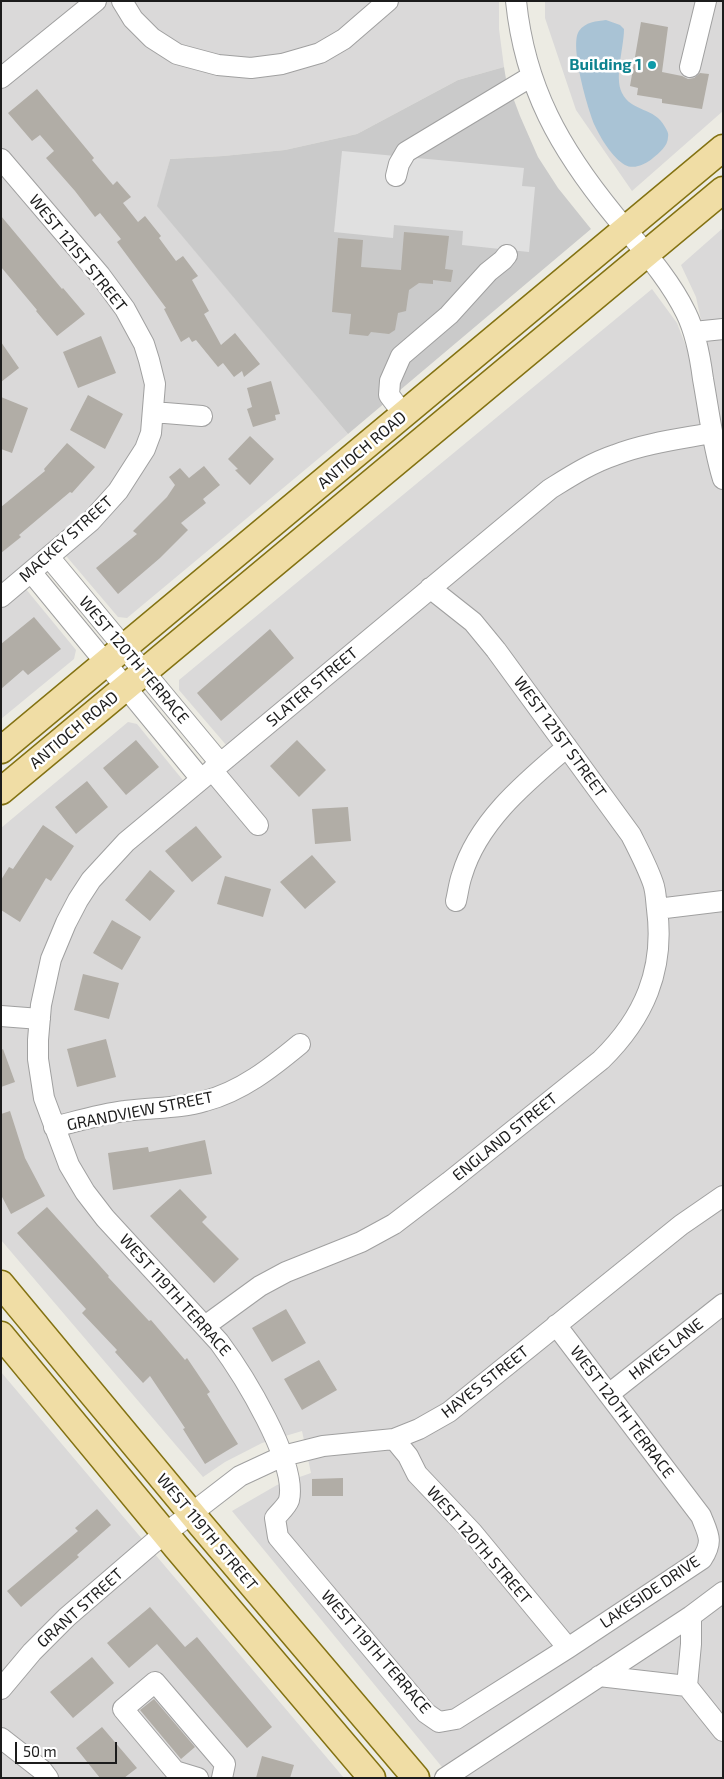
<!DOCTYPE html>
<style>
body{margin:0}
#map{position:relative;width:724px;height:1779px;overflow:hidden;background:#ecebe3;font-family:"Exo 2",sans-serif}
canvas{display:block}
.frame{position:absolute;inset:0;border:2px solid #1c1c1c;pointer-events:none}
.scale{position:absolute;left:15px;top:1742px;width:102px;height:22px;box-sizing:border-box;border:2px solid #1c1c1c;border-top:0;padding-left:6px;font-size:15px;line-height:18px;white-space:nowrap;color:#1c1c1c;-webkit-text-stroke:4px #fff;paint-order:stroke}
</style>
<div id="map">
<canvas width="724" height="1779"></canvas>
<div class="frame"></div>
<div class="scale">50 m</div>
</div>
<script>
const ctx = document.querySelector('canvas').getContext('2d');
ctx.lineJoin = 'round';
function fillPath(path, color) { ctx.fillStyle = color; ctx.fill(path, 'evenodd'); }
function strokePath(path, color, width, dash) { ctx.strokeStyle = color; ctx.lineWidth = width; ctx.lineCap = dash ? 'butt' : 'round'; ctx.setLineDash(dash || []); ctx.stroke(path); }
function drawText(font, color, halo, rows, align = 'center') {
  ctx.font = font + ' "Exo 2",sans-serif'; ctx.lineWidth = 5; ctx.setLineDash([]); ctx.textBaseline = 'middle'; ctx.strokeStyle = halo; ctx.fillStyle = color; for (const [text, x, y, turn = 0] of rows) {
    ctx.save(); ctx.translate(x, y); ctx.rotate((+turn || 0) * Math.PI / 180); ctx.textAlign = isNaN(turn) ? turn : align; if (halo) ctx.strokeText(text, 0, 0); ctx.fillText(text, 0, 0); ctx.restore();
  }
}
fillPath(new Path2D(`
 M1,1h498v28l5,38 -46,13 -101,54 -72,16 -62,6 -53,3 -12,47 190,228 -221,184 -9,-1 -62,-73 -40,33 60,73 -2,9 -73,60z
 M545,1h178v110l-91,80 -56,-81 -31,-92z
 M723,228v1550h-272l-219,-267 45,-26 34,-12 -9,-42 -40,12 -37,19 -22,15 -202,-237v-412l127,-106 9,2 58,71 44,-35 -60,-70v-10l473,-391 25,34 12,31 7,32 21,27 -16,-93 -5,-23 -15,-32z
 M1,1372l343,406h-343z`), '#dad9d9');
fillPath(new Path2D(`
 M504,67l2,12 14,37 18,41 20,31 33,41 -243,205 -191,-228 13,-47 53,-3 62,-6 72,-16 101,-54z`), '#cacaca');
fillPath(new Path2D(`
 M342,151l182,17 -2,18 13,1 -6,65 -67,-7 1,-14 -69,-6 -1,13 -59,-6z`), '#e0e0e0');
fillPath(new Path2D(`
 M606,20l14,5 4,4c0,19 -10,48 -2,64 9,19 33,14 43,34 2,3 4,7 3,10 0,9 -9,16 -15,21 -7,6 -19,12 -28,7 -12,-7 -24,-26 -30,-39 -7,-16 -26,-81 -16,-95 6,-9 18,-10 27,-11z`), '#a9c3d5');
fillPath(new Path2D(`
 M641,22l27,5 -6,45 20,4 6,3 6,-1 6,-5 9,1 -7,35 -40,-6v-4l-25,-4 1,-7 -8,-2z
 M37,89l57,69 -2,2 21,25 4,-4 14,16 -8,6 15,19 7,-6 16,20 -2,2 17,23 7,-5 15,20 -6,4 17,31 -5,3 17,31 14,-12 25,31 -16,13 -2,-6 -8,6 -11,-14 -5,4 -22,-27 -4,2 -3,-5 -8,5 -17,-33 2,-1 -49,-66 4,-3 -21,-26 -5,4 -20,-26 -29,-33 8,-7 -14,-16 -8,6 -24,-28z
 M1,216l61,73 1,-1 22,26 -28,22 -21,-25 1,-1 -36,-43z
 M404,232l45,4 -4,33 8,1 -2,12 -18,-2v4l-14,-1 -10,7 -3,21 -8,2 -3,17 -6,4 -18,-2 -3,4 -19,-2 2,-20 -19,-2 6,-74 25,2 -2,27 40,3z
 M101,336l15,37 -38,15 -15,-36z
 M1,342l18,26 -18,14z
 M271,381l9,33 -5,1 1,5 -23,7 -6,-18 5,-2 -5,-19z
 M88,395l35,19 -18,35 -35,-19z
 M1,397l27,11 -16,45 -11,-4z
 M250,436l24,23 -24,26 -15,-15 3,-1 -10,-10z
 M67,443l28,24 -23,26 -2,-1 -51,43 2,2 -20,16v-46l44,-36 -1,-2z
 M204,466l16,19 -17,14 3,4 -25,20 7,7 -28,28 -42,36 -22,-26 41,-34 -4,-3 34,-34 8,-12 -6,-8 11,-9 9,10z
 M34,617l27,32 -33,26 -5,-5 -22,19v-45z
 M270,629l24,29 -73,63 -24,-28z
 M136,740l23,27 -33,28 -23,-27z
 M297,740l29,30 -27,27 -29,-31z
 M87,781l21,26 -32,27 -21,-27z
 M348,807l3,34 -36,3 -3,-35z
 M43,825l31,21 -23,35 -5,-3 -26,44 -19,-12v-30l8,-13 4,2z
 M196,826l26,31 -30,25 -27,-31z
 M312,855l24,27 -31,27 -25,-27z
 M150,870l25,21 -25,30 -25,-21z
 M225,876l46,13 -8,28 -46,-13z
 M112,920l29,17 -19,33 -29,-17z
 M83,974l36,9 -10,36 -35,-9z
 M106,1039l10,38 -39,10 -10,-38z
 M3,1049l12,33 -14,5v-37z
 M10,1111l15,47 20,38 -34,18 -10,-19v-81z
 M205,1140l7,34 -99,16 -5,-37 40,-6 1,5z
 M180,1189l27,28 -5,5 37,37 -25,24 -64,-67z
 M47,1207l62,69 -1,1 41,44 2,-1 34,40 2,-2 23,34 -3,2 31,50 -33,20 -22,-35 2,-1 -35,-52 -7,7 -28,-31 2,-2 -35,-37 4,-4 -69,-76z
 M286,1309l20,34 -34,19 -20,-34z
 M319,1360l18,30 -35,20 -18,-31z
 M343,1478v18h-31v-17z
 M97,1509l14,16 -34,30 2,2 -58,50 -14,-16 71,-60 -3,-3z
 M150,1607l35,40 12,-10 75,90 -25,21 -90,-104 -28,24 -22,-25z
 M92,1657l22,26 -41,35 -23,-26z
 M154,1699l41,48 -14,12 -41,-49z
 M102,1727l35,41 -13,10h-24l-24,-30z
 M262,1756l32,9 -4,13h-34z`), '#b1ada6');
const minor = new Path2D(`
 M122,1l11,18 19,19 25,16 41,11 33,3 31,-4 38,-11 24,-14 44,-38
 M516,1c9,87 44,148 98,214 26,32 54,61 72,98 10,20 14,43 17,66 6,33 10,68 20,100
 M690,67l16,-66
 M1,78l95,-77
 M1,159l99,116 25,34 19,35 5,16 6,24 -4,49 -6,16 -27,42 -27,30 -90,76
 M396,176l3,-12 7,-12 126,-76
 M694,332l29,-3
 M153,412l49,4
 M404,415l-15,-20 1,-14 11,-25 48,-41 39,-43 15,-12 4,-5
 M49,557l171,206
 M31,572l170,207
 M212,770l46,55
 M456,901c2,-8 3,-18 6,-26 16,-54 64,-93 105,-128
 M657,909l66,-8
 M1,1016l39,3
 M54,1127c24,-6 47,-13 71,-16 27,-4 54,-2 80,-10 37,-10 66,-33 95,-57
 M556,1325l145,191c7,18 13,25 1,43l-134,89 -112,71 -17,3 -13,-9 -148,-176 -3,-19c4,-5 12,-12 14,-18 9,-38 -47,-127 -70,-158l-114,-124 -20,-26 -16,-27 -25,-67 -6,-39v-19l3,-35 10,-46 15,-36 12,-23 13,-20 35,-38 424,-353c21,-13 41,-26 65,-34 31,-12 65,-16 97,-22
 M205,1326l55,-40 26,-14 75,-30 33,-18 55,-42 152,-122c43,-42 64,-90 56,-151 -1,-8 -1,-18 -4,-26 -6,-17 -14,-32 -22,-48l-135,-185 -23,-28 -43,-34
 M609,1394l114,-90
 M394,1439l14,17 9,18 55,58 96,116
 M691,1616v28l-4,42 36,45
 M599,1676l88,10
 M1,1689l31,-37 35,-35 86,-74 87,-67 43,-20 40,-10 71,-7 25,-10 30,-17 232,-187 42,-29
 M1,1738l41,32 6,8
 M198,1778l-23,-7 -52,-62 32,-27 70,82 -3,14
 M445,1778l246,-162 32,-24`);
const major = new Path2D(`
 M1,750l722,-602
 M1,791l722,-601
 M1,1284l201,242 214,252
 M1,1335l176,213 195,230`);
strokePath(minor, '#a0a0a0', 22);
strokePath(major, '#837212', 29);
strokePath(minor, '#fff', 20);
strokePath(major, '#f0dda5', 26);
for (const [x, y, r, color] of [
 [652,65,5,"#0f9aa8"]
]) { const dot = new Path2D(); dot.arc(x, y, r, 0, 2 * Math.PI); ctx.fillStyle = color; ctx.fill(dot); strokePath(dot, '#fff', 2); }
drawText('bold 16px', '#0d838f', '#fff', [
 ["Building 1",642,65]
], 'right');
drawText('16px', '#1c1c1c', '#fff', [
 ["WEST 121ST STREET",78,253,51],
 ["ANTIOCH ROAD",362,450,-40],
 ["MACKEY STREET",66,539,-42],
 ["WEST 120TH TERRACE",134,660,50],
 ["SLATER STREET",312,687,-40],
 ["ANTIOCH ROAD",74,730,-40],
 ["WEST 121ST STREET",560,737,54],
 ["GRANDVIEW STREET",140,1111,-11],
 ["ENGLAND STREET",505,1137,-39],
 ["WEST 119TH TERRACE",175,1295,48],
 ["HAYES LANE",666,1349,-38],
 ["HAYES STREET",485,1382,-38],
 ["WEST 120TH TERRACE",622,1412,53],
 ["WEST 119TH STREET",207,1532,50],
 ["WEST 120TH STREET",479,1545,49],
 ["LAKESIDE DRIVE",650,1592,-34],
 ["GRANT STREET",80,1608,-42],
 ["WEST 119TH TERRACE",376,1652,49]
]);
</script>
